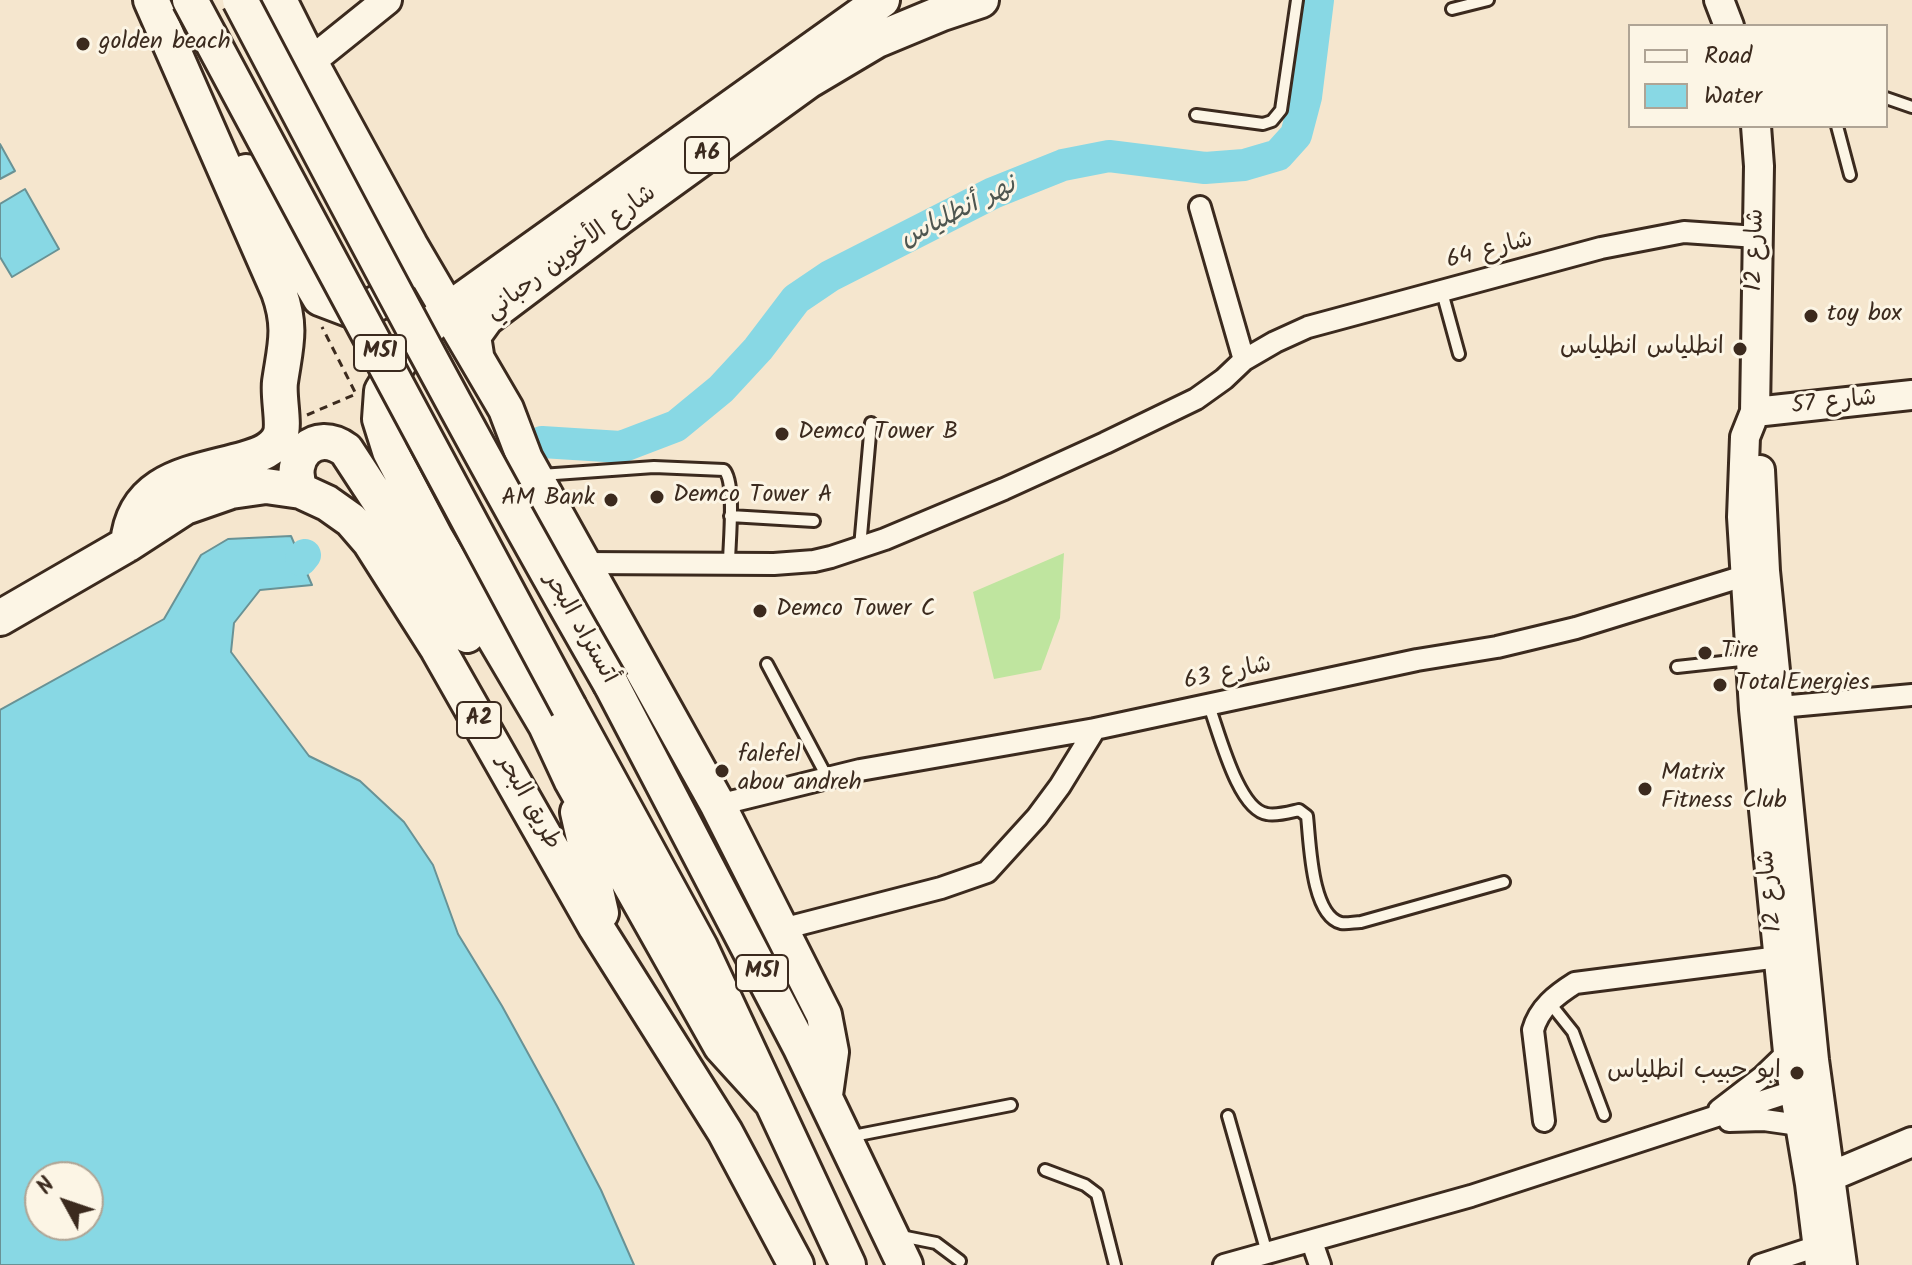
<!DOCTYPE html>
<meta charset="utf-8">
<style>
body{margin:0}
#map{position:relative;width:1912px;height:1265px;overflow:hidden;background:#f5e6ce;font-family:Kalam,sans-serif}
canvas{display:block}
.legend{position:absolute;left:1628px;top:24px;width:260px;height:104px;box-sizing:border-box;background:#fcf5e5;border:2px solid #afa495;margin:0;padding:10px 14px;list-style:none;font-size:24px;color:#3b2a1e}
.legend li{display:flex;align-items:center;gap:16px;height:40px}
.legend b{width:40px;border:2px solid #afa495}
.north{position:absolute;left:24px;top:1161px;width:80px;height:80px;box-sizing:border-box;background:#fcf5e5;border:2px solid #afa495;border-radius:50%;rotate:310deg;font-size:22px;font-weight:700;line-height:32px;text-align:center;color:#3b2a1e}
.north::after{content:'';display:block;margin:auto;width:28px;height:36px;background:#3b2a1e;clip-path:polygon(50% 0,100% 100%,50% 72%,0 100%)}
</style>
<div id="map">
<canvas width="1912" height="1265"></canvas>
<ul class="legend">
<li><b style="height:10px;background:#fcf5e5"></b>Road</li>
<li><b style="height:22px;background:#88d8e4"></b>Water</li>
</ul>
<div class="north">N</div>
</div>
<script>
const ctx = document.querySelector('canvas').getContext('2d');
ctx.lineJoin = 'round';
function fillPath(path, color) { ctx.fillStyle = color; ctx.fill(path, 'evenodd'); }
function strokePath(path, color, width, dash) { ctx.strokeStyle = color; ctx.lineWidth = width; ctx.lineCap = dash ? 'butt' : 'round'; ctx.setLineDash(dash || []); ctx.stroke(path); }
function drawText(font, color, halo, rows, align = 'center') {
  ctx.font = font + ' Kalam,"Playpen Sans Arabic",sans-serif'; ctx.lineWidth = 6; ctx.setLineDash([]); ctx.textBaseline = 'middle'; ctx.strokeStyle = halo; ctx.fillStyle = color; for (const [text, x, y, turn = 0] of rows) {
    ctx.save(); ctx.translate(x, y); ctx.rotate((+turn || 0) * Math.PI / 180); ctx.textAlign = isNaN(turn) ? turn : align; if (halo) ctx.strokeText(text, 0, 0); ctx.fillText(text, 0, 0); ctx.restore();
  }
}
fillPath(new Path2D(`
 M1064,553l-4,65 -19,52 -47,9 -21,-87z`), '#bfe59f');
const water = new Path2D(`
 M0,144l15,27 -15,8z
 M25,189l34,60 -47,28 -12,-20v-53z
 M291,536l21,49 -52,5 -26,33 -3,29 78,104 51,25 44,41 29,43 25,69 44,72 55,100 44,84 33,75h-634v-555l164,-91 37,-64 27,-16zM88,1177v48h-48v-48z`);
fillPath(water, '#88d8e4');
strokePath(water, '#699295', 2);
strokePath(new Path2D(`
 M542,442l79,5 55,-21 45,-37 37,-40 38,-50 34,-23 163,-83 70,-28 46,-9 96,12 39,-3 34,-10 18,-20 10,-38 12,-97
 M301,560l4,-5`), '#88d8e4', 32);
const lane = new Path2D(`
 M1452,9l36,-9
 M1886,98l26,9
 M1196,115l67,9 9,-3 9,-11 16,-110
 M1837,126l13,49
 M1442,292l17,62
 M541,475l113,-8 70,3c12,12 5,74 5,93
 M730,516l84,5
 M860,547l11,-124
 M767,664l60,113
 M1677,667l73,-8
 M1209,706c10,26 29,104 58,108 10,2 23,-2 32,-4l8,6c3,26 4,99 34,107 6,1 14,-1 20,-1l143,-40
 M1549,1002l24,30 31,83
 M1228,1116l39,137
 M848,1137l163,-32
 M1045,1170l40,15 12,9 18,71
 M901,1236l35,7 24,18`);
const street = new Path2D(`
 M1200,207l44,153
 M581,563l193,1 40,-3 17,-4 54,-18 119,-50 101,-46 91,-44 28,-20 20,-19 31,-18 33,-15 293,-79 83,-16 73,5
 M1769,708l143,-13
 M718,805l142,-35 235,-41 322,-69 80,-13 79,-19 181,-56
 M782,929l159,-41 46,-16 50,-55 23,-31 35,-57
 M1719,1110l43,-33 26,-25
 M1544,1121l-11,-91c6,-22 23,-35 42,-47l204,-26
 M1729,1121l35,-1 35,5
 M1312,1242l8,23
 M1224,1265l247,-69 335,-109
 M1760,1265l67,-22`);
const secondary = new Path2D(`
 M1719,0l10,26
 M310,62l77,-62
 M1756,126l3,40 -4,246 -10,25 -3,80 12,192 34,343 22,132 10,81
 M1755,412l157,-17
 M1760,470l5,101 49,489 28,205
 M1815,1183l97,-41`);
const highway = new Path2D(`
 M279,0l31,62 100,183 96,164 19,50 193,346 106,210 7,37 -6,43
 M246,172l74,126 29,11 17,-1 16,-7 12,-11 12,-24
 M476,355l-3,-19 13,-18 134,-101 188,-136 69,-41 65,-27 39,-13
 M301,491c-16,-33 14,-64 45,-41l121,185
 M128,544c6,-67 65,-70 117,-85 14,-4 29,-9 35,-23 5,-11 -2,-39 0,-54 5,-35 12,-54 -1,-90l-128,-292
 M0,618l128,-74 57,-37 46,-16 35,-5 35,5 26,12 24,17 19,22 68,107 158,278 129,205 71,133
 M611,684l190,364 104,217
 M569,707l131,240 148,318
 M578,812l23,101
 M771,1101l-50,-55 -149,-265 -26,-56 -111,-188 -45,-86 -10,-32 2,-28 23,-38 19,-22 24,-21 434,-310`);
strokePath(lane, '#3b2a1e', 16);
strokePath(street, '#3b2a1e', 26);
strokePath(secondary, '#3b2a1e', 34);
strokePath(highway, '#3b2a1e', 40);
strokePath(new Path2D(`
 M307,415l49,-21 -34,-67`), '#3b2a1e', 3, [8, 6]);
strokePath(lane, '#fcf5e5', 10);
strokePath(street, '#fcf5e5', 20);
strokePath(secondary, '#fcf5e5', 28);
strokePath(highway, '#fcf5e5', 34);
const highwayBridge = new Path2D(`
 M190,0l379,707
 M240,0c121,230 241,459 371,684`);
strokePath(highwayBridge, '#3b2a1e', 40, []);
strokePath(highwayBridge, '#fcf5e5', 34);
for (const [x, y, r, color] of [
 [83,44,8,"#3b2a1e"],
 [1811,316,8,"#3b2a1e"],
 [1740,349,8,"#3b2a1e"],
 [782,434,8,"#3b2a1e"],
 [657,497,8,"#3b2a1e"],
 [611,500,8,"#3b2a1e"],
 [760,611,8,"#3b2a1e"],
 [1705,653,8,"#3b2a1e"],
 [1720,685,8,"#3b2a1e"],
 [722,771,8,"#3b2a1e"],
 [1645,789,8,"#3b2a1e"],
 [1797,1073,8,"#3b2a1e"]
]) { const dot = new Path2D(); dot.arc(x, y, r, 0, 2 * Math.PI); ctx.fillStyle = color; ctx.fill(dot); strokePath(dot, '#fcf5e5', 3); }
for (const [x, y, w] of [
 [707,155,44],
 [380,353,52],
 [479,720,44],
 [762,973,52]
]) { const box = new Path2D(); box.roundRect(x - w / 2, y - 18, w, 36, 6); ctx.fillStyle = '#fcf5e5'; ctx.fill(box); strokePath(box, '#3b2a1e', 2); }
drawText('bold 22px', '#3b2a1e', null, [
 ["A6",707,155],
 ["M51",380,353],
 ["A2",479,720],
 ["M51",762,973]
]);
drawText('24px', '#3b2a1e', '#fcf5e5', [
 ["golden beach",99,44],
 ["toy box",1827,316],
 ["انطلياس انطلياس",1724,349,"right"],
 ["Demco Tower B",798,434],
 ["Demco Tower A",673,497],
 ["AM Bank",595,500,"right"],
 ["Demco Tower C",776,611],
 ["Tire",1721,653],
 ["TotalEnergies",1736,685],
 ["falefel",738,757],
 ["abou andreh",738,785],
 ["Matrix",1661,775],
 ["Fitness Club",1661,803],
 ["ابو حبيب انطلياس",1781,1073,"right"]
], 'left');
drawText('24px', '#3b2a1e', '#fcf5e5', [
 ["شارع 12",1757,250,-89],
 ["شارع 64",1490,252,-15],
 ["شارع الأخوين رحباني",572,254,-37],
 ["شارع 57",1834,404,-6],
 ["أتستراد البحر",579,629,60],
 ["شارع 63",1228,675,-12],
 ["طريق البحر",527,803,60],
 ["شارع 12",1772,891,-96]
]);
drawText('italic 26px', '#4e5650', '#fcf5e5', [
 ["نهر أنطلياس",959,214,-27]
]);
</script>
